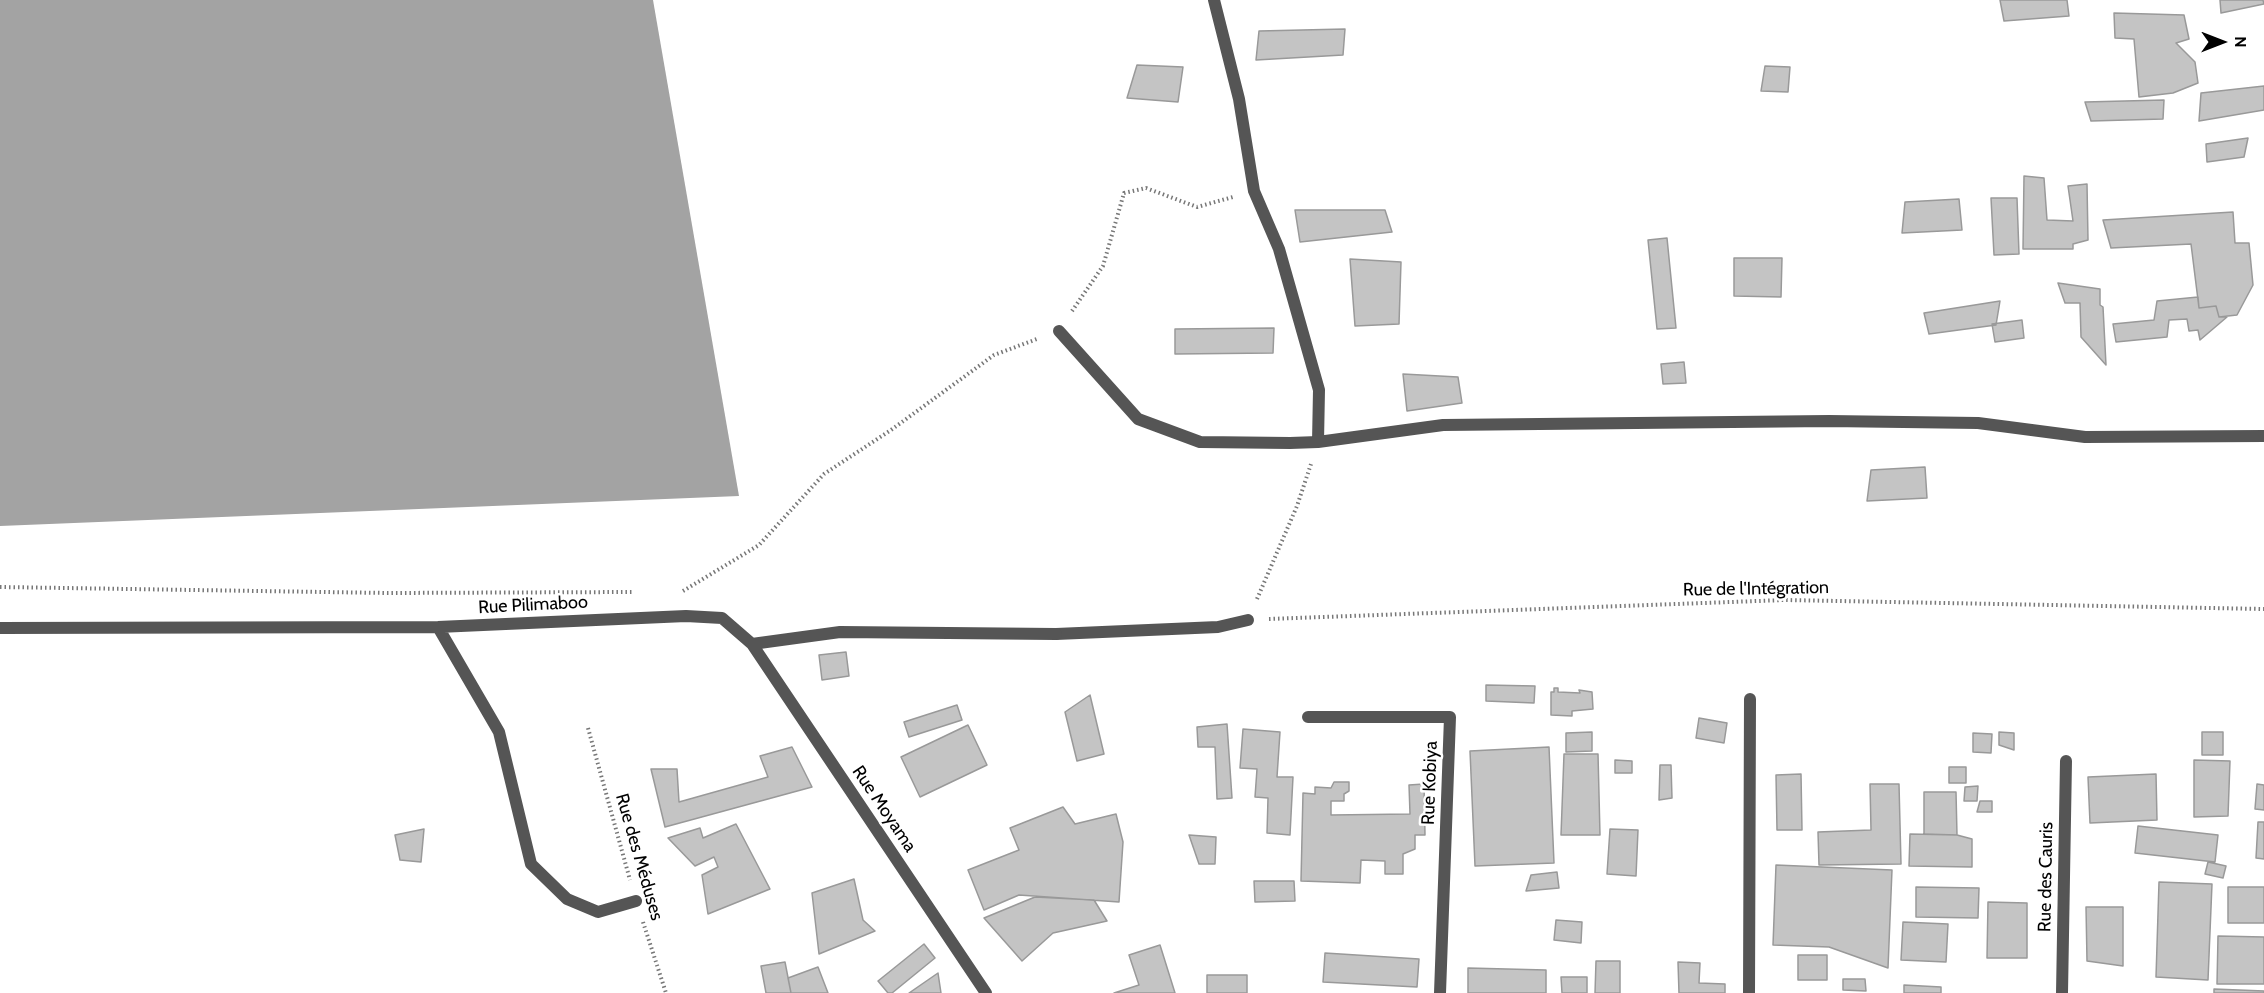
<!DOCTYPE html>
<meta charset="utf-8">
<style>
body{margin:0}
#map{position:relative;width:2264px;height:993px;overflow:hidden;background:#fff;font-family:Cabin,sans-serif}
canvas{display:block}
.north{position:absolute;left:2192px;top:12px;width:60px;height:60px;-webkit-text-stroke:4px #fff;paint-order:stroke;rotate:90deg;font-size:16px;font-weight:700;line-height:24px;text-align:center;color:#000}
.north::after{content:'';display:block;margin:auto;width:21px;height:27px;background:#000;clip-path:polygon(50% 0,100% 100%,50% 72%,0 100%)}
</style>
<div id="map">
<canvas width="2264" height="993"></canvas>
<div class="north">N</div>
</div>
<script>
const ctx = document.querySelector('canvas').getContext('2d');
ctx.lineJoin = 'round';
function fillPath(path, color) { ctx.fillStyle = color; ctx.fill(path, 'evenodd'); }
function strokePath(path, color, width, dash) { ctx.strokeStyle = color; ctx.lineWidth = width; ctx.lineCap = dash ? 'butt' : 'round'; ctx.setLineDash(dash || []); ctx.stroke(path); }
function drawText(font, color, halo, rows, align = 'center') {
  ctx.font = font + ' Cabin,sans-serif'; ctx.lineWidth = 5; ctx.setLineDash([]); ctx.textBaseline = 'middle'; ctx.strokeStyle = halo; ctx.fillStyle = color; for (const [text, x, y, turn = 0] of rows) {
    ctx.save(); ctx.translate(x, y); ctx.rotate((+turn || 0) * Math.PI / 180); ctx.textAlign = isNaN(turn) ? turn : align; if (halo) ctx.strokeText(text, 0, 0); ctx.fillText(text, 0, 0); ctx.restore();
  }
}
fillPath(new Path2D(`
 M0,0h653l86,496 -739,30z`), '#a3a3a3');
const building = new Path2D(`
 M2000,0h67l2,16 -65,5z
 M2220,0h43l1,4 -43,9z
 M2114,13l70,2 5,24 -13,4 19,19 3,21 -25,10 -34,4 -5,-58 -19,-1z
 M1345,29l-2,26 -87,5 3,-29z
 M1137,65l46,2 -5,35 -51,-4z
 M1765,66l25,1 -2,25 -27,-1z
 M2264,86v24l-65,11 2,-28z
 M2164,100l-1,19 -72,2 -6,-19z
 M2248,138l-4,19 -37,5 -1,-18z
 M2024,176l20,2 3,42 26,1 -5,-35 19,-2 1,56 -15,4v5h-50z
 M1991,198h26l2,56 -25,1z
 M1959,199l3,31 -60,3 3,-31z
 M1295,210h90l7,22 -92,10z
 M2233,212l2,31h14l4,42 -16,30 -18,2 -3,-11 -17,2 -8,-64 -80,4 -8,-28z
 M1667,238l9,90 -19,1 -9,-89z
 M1734,258h48l-1,39 -47,-1z
 M1350,259l51,3 -2,62 -44,2z
 M2058,283l42,6v16l3,2 3,58 -25,-28 -1,-34h-15z
 M2198,297l1,11 17,-2 3,11h8l-27,23 -2,-10 -9,1 -2,-12 -18,1 -2,17 -51,5 -3,-18 41,-4 3,-19z
 M2000,301l-4,24 -67,9 -5,-21z
 M2022,320l2,18 -29,4 -3,-18z
 M1274,328l-1,25 -98,1v-25z
 M1684,362l2,21 -23,1 -2,-20z
 M1403,374l55,3 4,26 -55,8z
 M1925,467l2,31 -60,3 4,-31z
 M846,652l3,24 -27,4 -3,-25z
 M1486,685l49,1 -1,17 -48,-2z
 M1554,688h4v4l22,1 -1,-3 13,2 1,17 -21,2v5l-21,-1v-23h3z
 M1090,695l14,59 -27,7 -12,-49z
 M957,705l5,15 -53,17 -5,-15z
 M1699,718l28,5 -3,20 -28,-5z
 M1227,724l5,74 -15,1 -2,-52h-17l-1,-20z
 M968,725l19,40 -67,32 -19,-40z
 M1243,729l37,3 -3,45h16l-3,58 -23,-2 1,-35 -13,-1 2,-28 -17,-1z
 M1592,732v19l-26,1v-19z
 M1999,732l15,1v17l-15,-5z
 M2202,732h21v23h-21z
 M1973,733l19,1 -1,19 -18,-1z
 M792,747l20,40 -147,40 -14,-58h26l2,33 89,-25 -8,-21z
 M1549,747l5,116 -79,3 -5,-115z
 M1564,754h34l2,81h-39z
 M1615,760l17,1v12h-17z
 M2194,760l36,1 -2,55 -34,1z
 M1660,765h11l1,33 -13,2z
 M1949,767h17v16h-17z
 M1801,774l1,56h-25l-1,-55z
 M2156,774l1,46 -67,3 -2,-46z
 M1334,782h15v9l-5,3v7h-13v14l79,-1 -1,-29 15,-1 1,51h-10v14l-12,5v20h-18v-13l-24,-1 -1,23 -59,-2 2,-88 12,1v-7l16,1z
 M1870,784h29l2,80 -82,1 -1,-33 53,-2z
 M2257,784l7,1v25l-9,-1z
 M1978,786l-1,15h-13l1,-14z
 M1924,792h32l1,43 -33,-1z
 M1980,801h12v11h-15z
 M1063,807l12,17 41,-10 7,28 -4,60 -100,-7 -35,15 -16,-40 51,-20 -9,-22z
 M2258,822h6v37l-8,-1z
 M736,824l34,65 -62,25 -6,-39 16,-8 -4,-10 -19,9 -27,-28 32,-10 3,10z
 M2138,826l80,9 -3,27 -80,-9z
 M424,829l-3,33 -21,-2 -5,-25z
 M1610,829l28,1 -2,46 -29,-2z
 M1910,834l47,1 15,4v28l-63,-1z
 M1189,835l27,2 -1,27h-16z
 M2208,862l18,4 -3,12 -18,-4z
 M1776,865l116,5 -4,98 -59,-21 -56,-2z
 M1557,872l2,16 -33,3 5,-16z
 M854,879l9,41 12,11 -56,23 -7,-61z
 M1254,881h40l1,20 -40,1z
 M2159,882l53,2 -4,96 -52,-3z
 M1916,887l63,1 -1,30 -62,-1z
 M2228,887h36v36h-36z
 M1035,897l59,3 13,21 -54,12 -31,28 -38,-43z
 M1988,902l39,1v55h-40z
 M2086,907h37v59l-36,-5z
 M1556,920l26,2 -1,21 -27,-3z
 M1903,922l45,2 -2,38 -45,-2z
 M2218,936l46,1v47h-47z
 M924,944l11,14 -43,35h-4l-10,-12z
 M1160,945l15,48h-61l25,-8 -10,-30z
 M1325,953l94,6 -2,28 -94,-5z
 M1798,955h29v25h-29z
 M1596,961h24v32h-25z
 M785,962l6,31h-25l-5,-27z
 M1678,962l22,1 -1,20 26,1v9h-46z
 M818,967l10,26h-37l-3,-15z
 M1468,968l78,2v23h-78z
 M938,973l3,20h-32z
 M1207,975h40v18h-40z
 M1561,977h26v16h-25z
 M1843,979h22l1,12 -23,-1z
 M1904,985l37,2v6h-37z
 M2214,989l50,2v2h-50z`);
fillPath(building, '#c4c4c4');
strokePath(building, '#999', 1.5);
strokePath(new Path2D(`
 M1072,311l31,-45 21,-73 22,-5 51,19 36,-10
 M0,587l388,6 245,-1
 M683,591l76,-46 65,-71 67,-44 103,-75 43,-16
 M1257,599l40,-93 14,-42
 M1269,619l516,-19 479,9
 M588,728l42,152
 M643,922l23,71`), '#777', 4, [1.5, 3]);
strokePath(new Path2D(`
 M1056,634l162,-7 30,-7`), '#555', 12);
strokePath(new Path2D(`
 M1214,0l25,99 15,92 25,58 40,141 -1,52
 M1059,331l79,88 62,23 90,1 28,-1 125,-17 386,-4 149,2 107,14 179,-1
 M438,627l61,105 32,132 36,35 31,13 38,-11
 M0,628l438,-1 248,-11 36,2 30,26 88,-12 216,2
 M752,644l234,349
 M1308,717h142l-10,276
 M1749,993l1,-294
 M2062,993l4,-232`), '#555', 12);
drawText('18px', '#000', '#fff', [
 ["Rue de l'Intégration",1756,589,-1],
 ["Rue Pilimaboo",533,605,-3],
 ["Rue Kobiya",1430,783,-88],
 ["Rue Moyama",884,809,56],
 ["Rue des Méduses",639,857,74],
 ["Rue des Cauris",2046,877,-89]
]);
</script>
